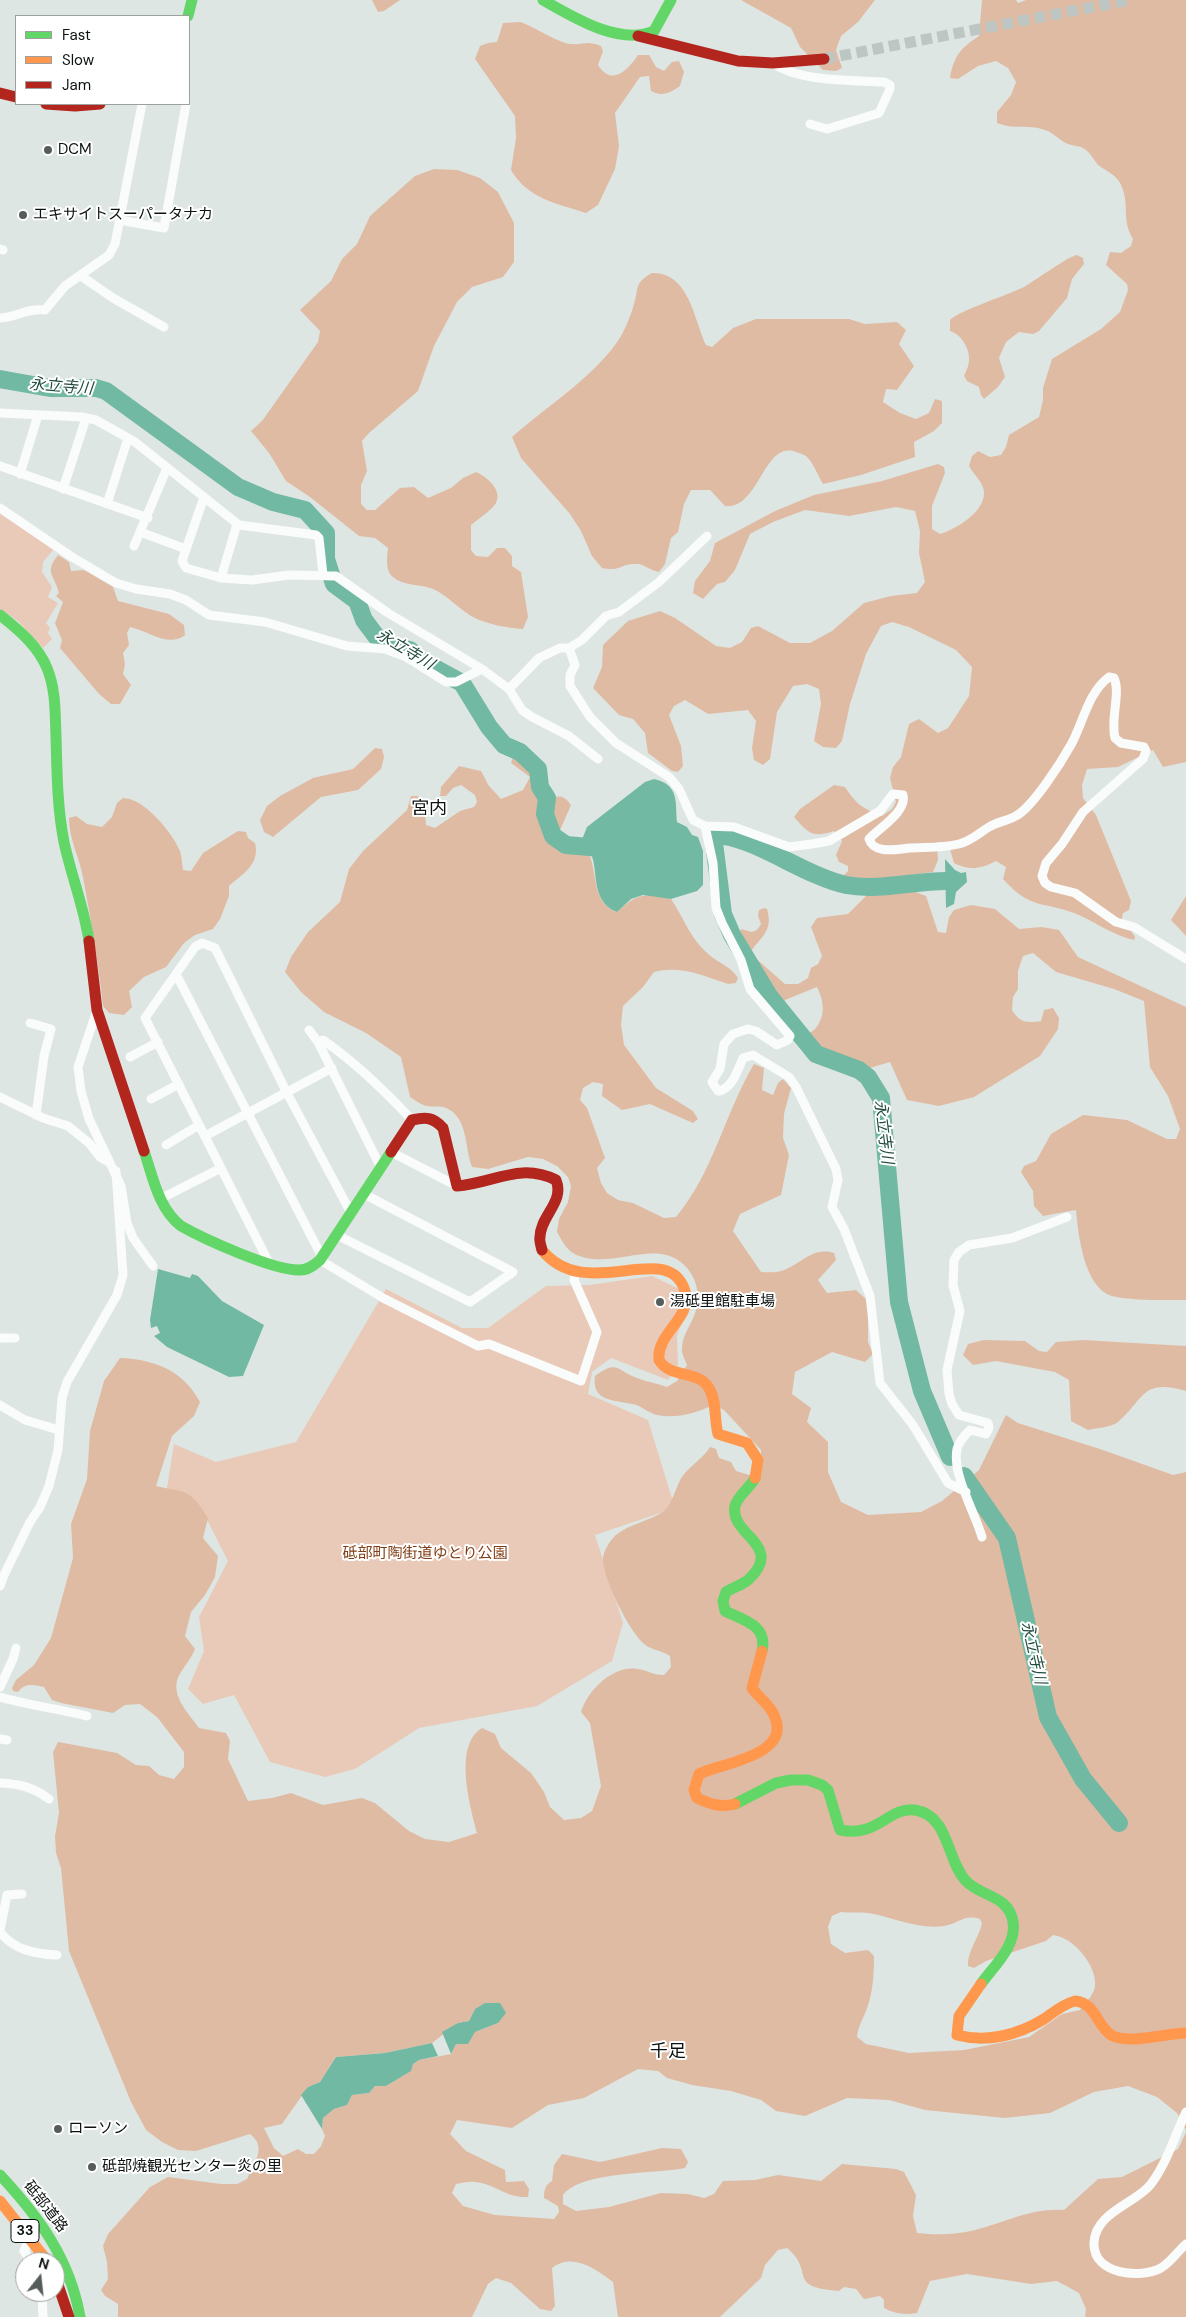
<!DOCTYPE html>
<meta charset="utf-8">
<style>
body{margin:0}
#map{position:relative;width:1186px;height:2317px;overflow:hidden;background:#dee6e3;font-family:"DM Sans",sans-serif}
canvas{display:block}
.legend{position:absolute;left:15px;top:15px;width:175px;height:90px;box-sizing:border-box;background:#fff;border:1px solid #9ea09f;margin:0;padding:6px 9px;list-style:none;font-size:15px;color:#0c1210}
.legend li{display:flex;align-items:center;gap:10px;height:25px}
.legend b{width:25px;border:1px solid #9ea09f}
.north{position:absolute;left:15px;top:2252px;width:50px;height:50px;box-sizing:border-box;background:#fff;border:1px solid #9ea09f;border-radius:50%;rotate:16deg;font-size:14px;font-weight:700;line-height:20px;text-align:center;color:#0c1210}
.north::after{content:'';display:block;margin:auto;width:18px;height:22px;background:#565c5a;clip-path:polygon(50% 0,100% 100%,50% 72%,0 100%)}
</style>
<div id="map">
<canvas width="1186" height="2317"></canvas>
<ul class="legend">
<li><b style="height:6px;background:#63d668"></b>Fast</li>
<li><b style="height:6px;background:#ff974d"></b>Slow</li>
<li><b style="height:6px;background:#b3261e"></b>Jam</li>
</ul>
<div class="north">N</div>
</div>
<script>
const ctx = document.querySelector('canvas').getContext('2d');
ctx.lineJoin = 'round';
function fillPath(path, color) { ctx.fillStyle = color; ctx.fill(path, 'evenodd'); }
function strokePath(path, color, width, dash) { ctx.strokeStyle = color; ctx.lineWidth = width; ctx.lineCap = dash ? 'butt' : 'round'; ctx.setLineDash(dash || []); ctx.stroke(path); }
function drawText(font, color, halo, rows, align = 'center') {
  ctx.font = font + ' "DM Sans","Noto Sans JP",sans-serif'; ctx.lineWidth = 4; ctx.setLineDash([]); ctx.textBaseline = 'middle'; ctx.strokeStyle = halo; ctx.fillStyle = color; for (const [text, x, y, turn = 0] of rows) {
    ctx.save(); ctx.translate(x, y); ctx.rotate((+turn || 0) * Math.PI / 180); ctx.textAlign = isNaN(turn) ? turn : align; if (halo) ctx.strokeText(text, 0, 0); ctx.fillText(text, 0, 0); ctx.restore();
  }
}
fillPath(new Path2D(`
 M0,511l54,38 -11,13 -1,10 10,15 -4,10 10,6 -12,20 4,5 -2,5 4,6 -9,9 -25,-27 -18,-12z
 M652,1276l40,19 -15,41 1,28 -10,16 -57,-22 -19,14 -4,22 60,26 27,88 -80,27 28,88 -11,38 -75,45 -118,22 -64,41 -30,8 -55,-15 -36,-67 -31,9 -15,-15 16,-38 -5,-34 29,-56 -26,-51 -35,-22 7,-44 42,18 80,-20 90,-153 76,39h26l58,-42 43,-1z`), '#e9cab8');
fillPath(new Path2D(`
 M372,0h28l-16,11 -6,1z
 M741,0h134l-17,22 -17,14 -5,14 6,18 -6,3 -13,-1 -23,-23 -9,-19z
 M982,0h34l2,3 8,-3h160v762l-23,5 -10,-17 -35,17 -31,2 -5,16 1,13 13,17 35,86 -2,9 -6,3 -3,15 11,3 4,6 -1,3c-23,-5 -39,-19 -60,-27 -34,-12 -44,-4 -71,-34l3,-12 -10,-6c-15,8 -27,10 -42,2l-6,-21h-11l1,18 -5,12 -79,10 -10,-3v-4l4,-4v-5l-9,-4 -3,-7 6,-14 -8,-10c-21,7 -25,3 -40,-14l6,-8 34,-24 11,2c12,18 17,21 37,29l10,-7 4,-7 -6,-24 3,-11 8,-10 8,-33 10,-5 19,14 10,-5 21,-32 3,-29 -16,-17 -47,-23 -17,-5 -11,4 -15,28 -16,50 -8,37 -6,7 -13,-1 -9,-6 7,-37 -2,-15 -12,-5 -14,2 -16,26 -7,47 -7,6 -9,-5 -2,-12 4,-27 -8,-11 -40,4 -23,-14 -11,6 -5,9 12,31 2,20 -5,6 -6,-1 -24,-18 -3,-20 -12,-14 -14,-4 -26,-27 9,-21 1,-22 25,-24 32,-10 15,7 41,28 14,2 12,-6 9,-14 7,-2 32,17h20l22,-12 32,-28 27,-7 26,-3 8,-11 -6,-29 1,-22 -5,-20 -19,-4 -47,9 -44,-6 -32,12 -23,12 -15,36 -10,12 -8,2 -14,15 -10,-6 2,-12 15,-20 5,-18 60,-32 39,-16 68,-14 56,-17 6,3 1,6 -13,33v23l8,5c16,-5 43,-21 44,-40 1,-10 -10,-19 -15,-28l3,-10 6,-5 12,6 11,-2 5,-8 3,-12 30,-18 4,-17v-12l9,-29 49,-30 19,-17 8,-22 -1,-6 -21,-19 4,-13 11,1 10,-7 2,-7c-12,-19 -3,-35 -12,-54 -4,-10 -15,-14 -23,-20 -4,-5 -7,-11 -12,-15 -4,-4 -12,-4 -18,-6 -8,-3 -14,-11 -23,-14 -16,-6 -32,0 -48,-7v-11l14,-17 5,-13 -8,-14 -12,-7 -18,5 -20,13 -8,-1c4,-23 11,-30 29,-42z
 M520,22c15,5 38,21 51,22 13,1 16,-4 30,2l2,5 -5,14c14,22 30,5 40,-10h11l7,12 8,4 8,-9 7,-1 5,11 -4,14c-10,7 -18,11 -29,5l-2,-15 -9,1 -25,36 4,33 -4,23 -17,36 -12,8c-30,-10 -58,-14 -75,-43l5,-32 -1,-22 -40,-57 5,-13 8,-3 9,-1 6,-19z
 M434,169l23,1 23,8 18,14 16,31v39l-11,15 -31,10 -15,15 -23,44 -16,45 -49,42 -7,8 5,30 -6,14v19l6,6h8l25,-22 14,-1 14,11 23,-10 12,-10 13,-6c10,4 27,18 20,31 -5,8 -18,16 -25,22v25l5,6 12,1 9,-9h8l7,8v10l9,6 7,45 -5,12c-16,-1 -38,-5 -52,-13 -13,-8 -23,-20 -38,-27 -12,-5 -30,-3 -40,-12 -8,-6 -6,-20 -5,-29l-13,-10 -16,-2 -49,-39 -24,-16 -17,-28 -18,-22 11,-10 56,-79 2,-11 -20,-21 31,-29 11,-22 15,-15 13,-28 45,-40z
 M1077,255l6,3 1,6 -12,15 -5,19 -28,33 -6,3 -14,-2 -13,10 -7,16 6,19 -7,10 -14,12 -3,-4 -2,-8 -12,-6 -3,-5c2,-5 5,-10 5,-16 1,-11 -8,-26 -19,-29v-11c8,-9 58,-25 74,-33 12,-7 43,-30 53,-32z
 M652,273c37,-1 42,46 54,72l6,2 21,-19 23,-9h93l16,5 32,-2 9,8 -7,14 15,22 -17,24 -11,-1 -3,13 17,11 16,6 13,-6 6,-14 7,2v22l-8,8 -20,11 1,15 -54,18 -38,9c-5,-8 -9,-20 -16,-27 -2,-2 -7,-4 -11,-5 -33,-12 -36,58 -71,54l-15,-16h-19l-7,14 -6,28 -7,6 -6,26 -6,8c-8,-1 -15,-8 -22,-8 -16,-1 -16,8 -35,4l-10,-12 -11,-25 -11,-17 -49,-56 -9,-21c34,-30 76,-56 103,-92 8,-10 16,-29 19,-41 5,-16 0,-21 18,-31z
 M58,555l11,7 2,9 13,-1 29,17 5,14 51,13 15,11 1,10c-16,13 -37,-4 -55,-8l-3,6 2,12 -6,8 2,11 -2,10 8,11 -11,19h-9l-12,-10 -39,-46 2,-8 -7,-17 8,-21 -7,-6 3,-3c-5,-19 -15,-20 -1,-38z
 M375,748l7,1 2,8 -3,12 -23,21 -37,7 -48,40 -9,-5 -4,-12 7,-14 13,-10 33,-18 40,-9z
 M513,757l9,2 14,12 5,25c14,7 18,-8 30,9l-13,30 6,13 24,4c10,18 3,52 29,60 19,-18 28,-20 54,-13 13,19 17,35 34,52 10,11 25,14 33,27l-2,5 -8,1c-24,-8 -48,-19 -74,-12l-11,15 -20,19 -2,18 3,21 32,43 37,23 5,8 -5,4 -43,-19 -28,6 -20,-14 1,-12 -10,-2 -10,6 -3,12 7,8 18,50 -8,10 4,15 6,10 11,7 15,3 31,15 12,-1c37,-44 49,-104 78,-153l10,4 -2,22 11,5 5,-12 5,-4 8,9 -7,26 -1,24 6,17 -8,40 -41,19 -7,17 28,41c6,0 14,1 20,-1 20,-6 31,-25 53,-18l2,7 -18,20 9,13 29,-3 12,11v41l5,12 -8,8 -33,-10 -37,20 -3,22 19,14 -4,14 21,20v30l13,30 27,13 53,-3 21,-11 37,-31 27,-55 12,8 85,27 70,25 13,-3v658l-9,-17 -20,-16 -29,-11 -34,6 -44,21 -45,5 -80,-8 -36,-10 -42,-2 -42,18 -29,-5 -15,-11 -30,-9 -39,-6 -25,-7 -9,-7 -20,-2 -54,29 -36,7 -36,23 -55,-8 -7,14 16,17 39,19 1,12 18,-1 5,8 -1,8c-23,1 -32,-13 -53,-15 -6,-1 -13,1 -19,2l-4,9 11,13 32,9 59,4 5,-7 -1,-6 -14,-8c0,-8 1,-13 8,-17l2,-16 8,-11 38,8 62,-14 19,1 7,13 -3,6c-29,6 -104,3 -122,27v9l13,7 33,-4 52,-14 27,1 16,4 10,-4 9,-13 32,-1 23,-5 43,6 21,-17 54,5 8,3 12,23 -3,21 4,17c20,2 38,2 58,-3 32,-8 55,-22 89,-20l34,-31 24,-2 56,-28 8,-17v185h-101l1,-8 -7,-16 -22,-12 -26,3 -64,-10 -37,7 -13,32c-12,2 -22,1 -33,-5v-8l-4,-4 -16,3 -8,-10 -12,-2 -5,4c-54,-4 -23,-19 -52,-43l-9,2 -13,15 -4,13 -41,39h-102l-5,-35c-17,-13 -41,-30 -61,-14l3,38 -4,5 -11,-2 -29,-26 -15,-5 -8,6 -16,33h-354v-13l-13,-8 -4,-6 7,-11 -1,-17 -4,-16 5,-12 42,-47 18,-10 53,7h16l10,-5c8,-17 20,-32 3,-45l-54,17 -18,-1 -16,-8 -16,-12 -15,-28 -62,-151 -8,-83 -5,-15 -1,-17 4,-23 -6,-61 5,-10 6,1 53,10 19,12 13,1 10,9 15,4 10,-12v-15l-27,-35 -17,-13 -15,1 -12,8 -52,-10 -9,-3 -8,-13c-10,-2 -19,-5 -26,5l-5,-1 -1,-3 4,-8 18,-15 17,-27 22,-80 -2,-34 16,-45 3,-48 14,-50 16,-23c34,1 64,13 80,44l-6,14 -22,20 -16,50c32,7 33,2 52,32l-5,20 15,18 -3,21 -10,18 -14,17 -6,24 10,13c-4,10 -9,15 -14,23 -14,21 7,40 18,56l27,5 4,8 -2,18 20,42 24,-3 19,-5 32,12 39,-7 13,5 34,28 16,8 24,3 28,-9c-7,-27 -24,-88 5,-105l13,6 6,14 30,25 13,19 6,15 14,13 17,-2 11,-7 9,-25 -11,-63 -9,-11c6,-21 32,-47 56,-43 11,1 14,6 27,6l7,-8 -1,-11c-9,-6 -20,-6 -27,-13 -15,-14 -38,-61 -40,-82 -1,-8 7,-21 13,-26 13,-11 34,-14 48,-24 8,-6 12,-25 18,-34 8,-12 21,-18 28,-30l6,2 3,9 12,4 5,9 17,5 8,-14v-12l-37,-40 -11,-5c-17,8 -36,14 -56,10 -9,-2 -16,-10 -25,-11 -17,-4 -41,-2 -37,-28 23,-17 22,-5 42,2 9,4 20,5 30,9l10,-6 10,-16c-2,-5 -6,-12 -5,-18 1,-12 8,-21 12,-31 8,-18 3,-40 -11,-52 -29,-27 -75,9 -110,-11 -7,-4 -12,-14 -16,-21l2,-13 9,-17 3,-16 -3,-9 -11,-11 -14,-7 -15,-2 -40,12 -16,-2c-8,-20 -3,-52 -29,-60 -5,-1 -11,0 -16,-1 -6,-1 -12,-6 -17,-9l-9,-40 -35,-24 -42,-21 -23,-20 -16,-20 6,-15 17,-25 32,-30 9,-33 14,-18 44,-41 4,-14h7l7,15 1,14 9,3 25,-17 14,-4 3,-5 -2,-7 -14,-10 -8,3 -7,8h-6l1,-9 18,-21 22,5 8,15 12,13 22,-9 7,-13 -19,-14zM841,1912c9,1 18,0 27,1 25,4 50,17 76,13 15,-2 19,-12 36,-7l2,4c-3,15 -15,28 -14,43l6,2 12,-7 60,-20 7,-6c20,2 44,30 42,51 -1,9 -10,17 -15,24l-18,4 -33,23 -65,13 -55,3 -43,-9 -9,-7c1,-10 5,-16 9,-26 7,-17 8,-37 8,-55l-6,-6 -23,3 -14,-9 -3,-17 4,-11zM475,2009l23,14 -23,9 -7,11 -12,1 -5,10 -32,6 -6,4 -3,7 -24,15h-11l-6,7 -17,2 -5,10 -13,4 -11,9 -1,11 3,7 -4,10 -7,8h-8l-8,-5 -15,7 -9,-8 -10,-20 18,-4 26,-37 12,-5 16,-25 49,-4 47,-10 26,-20 11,-2z
 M123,798c21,0 49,34 57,53 2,6 2,13 3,19l8,1 12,-18 35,-22 8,1 2,6 7,5c5,21 -11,30 -26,43v10l-9,23 -7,10 -18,6 -11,8 -18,24 -22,10 -15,14 3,16 -8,8 -15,-2 -6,-7c-5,-44 -12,-86 -20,-129 -4,-20 -14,-38 -14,-59l7,-2 11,8 15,3 10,-10 5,-14z
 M881,889l29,1 16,6 12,36 8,1 3,-16 5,-7 17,-5 24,4 24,20 23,-2 17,3 19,27 108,50v293c-22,0 -53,1 -74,-4 -28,-8 -34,-63 -36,-86l-33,6 -9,-10 -1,-15 -12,-19 3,-6 12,-5 15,-27 32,-19 44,5 40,19h9l4,-10 -12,-33 -18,-29 -6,-66 -30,-12 -58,-17 -23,-19 -10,3 -5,15v18l-5,8 -1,13c8,13 15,13 29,11l3,-11 9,-2 6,10 -1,11 -18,27 -66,41 -35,9 -32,-6 -17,-38 -24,7 -23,-4 -36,-17 -3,-9c3,-6 7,-6 11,-10 11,-13 9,-28 2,-42l-32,13v8l6,5 3,7 -2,5h-5l-13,-14 -37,-71 4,-11 11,3 5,-2 4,-6 -3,-8 1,-6 5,-2 3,1c6,21 -4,26 -15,41l1,6 32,28h13l10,-6 3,-10 7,-4 4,-8 -11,-29 6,-9 31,-4 18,-18z
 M1186,896v40l-15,-16z
 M984,1340l41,1 14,10 8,1 9,-10 27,-2 103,6v45c-44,-13 -41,7 -68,31 -6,5 -21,6 -30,8l-17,-9 -2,-41 -14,-8 -59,-11 -23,4 -10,-10 5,-11z`), '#e0bba4');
fillPath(new Path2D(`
 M654,779c26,6 21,24 23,43l10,5 5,8 6,2 5,14v34l-6,6 -26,8 -28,-4 -12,4 -14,13c-29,-10 -17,-50 -28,-60 -3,-3 -8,-2 -10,-5l8,-20 58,-45z
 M945,859l10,11 6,3 5,-1 1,10 -11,10 -2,12 -8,4z
 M158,1269l32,9 2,-4 6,2 24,25 42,24 -21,51 -14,1 -62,-30 -13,-11 6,-3 -3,-7 -6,2 -1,-8z
 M485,2003h15l6,10 -8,10 -23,9 -7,12h-12l-5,10 -9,-22 16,-9 11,-2 6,-12z
 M432,2043l6,13 -19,4 -6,4 -2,7 -25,15h-11l-6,7 -17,2 -5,10 -13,4 -11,9 -1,11 -21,-34 7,-8 12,-5 16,-25 49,-4z`), '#72b9a3');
strokePath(new Path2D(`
 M0,379l50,9h46l10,3 132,96 35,15 32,8 21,23v26l8,25 23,17 7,19 12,16 15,10 19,4 6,8 46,25 27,44 15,18 16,7 18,17 2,18 7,11 -2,16 8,22 13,9 35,3
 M713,835l10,79 9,21 37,61 47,58 43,16 9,7 13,21 18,204 23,89 28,66
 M714,835c38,0 90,41 132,50 32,6 67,-4 100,-4
 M964,1476l43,62 41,179 35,62 36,44`), '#72b9a3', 18);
strokePath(new Path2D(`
 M824,59l305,-59`), '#bec6c3', 11, [11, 5.5]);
strokePath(new Path2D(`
 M773,63c25,19 79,17 111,19l6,3v4l-11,24 -52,16 -17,-5
 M119,220l45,8 22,-124
 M0,249l3,1
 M81,276l32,22 51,29
 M0,318c18,-1 26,-10 45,-8l20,-24 44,-31 6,-11 27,-140
 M0,413l82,4 14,3 39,22 104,83 77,10 3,3 4,37
 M0,466l148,52
 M20,474l18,-59
 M63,489l23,-71
 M204,497l-22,64 4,7 35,10 31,2 37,-5 47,1 52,37 94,56 27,20 13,21 10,7 37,19 29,23
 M107,504l21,-66
 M0,508l72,49 44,26 20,6 34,5 16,6 23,15 56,7 82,24 38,3 19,7 42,26h10l26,-13
 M140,532l46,17
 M134,546l33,-78
 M221,578l16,-54
 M569,648l6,17 -5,10v11l20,31 26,26 53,34 10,12 14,31 12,6 29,1 55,20 23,-3 17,-3 51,-30 13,-17 10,1c4,17 -24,33 -34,44 5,16 29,10 41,9 17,-1 33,0 49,-4 12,-3 20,-11 30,-17 8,-5 17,-6 25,-10 18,-8 48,-56 58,-74 12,-23 16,-50 37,-66l5,1c7,15 -4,41 1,60l6,5 23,4 2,4 -3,8 -60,53 -21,32 -16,19 -4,13 3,7 6,4 24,6 41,29 18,5 52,32
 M509,689l30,-31 21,-10h9l13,-8 24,-24 13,-4 40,-30 48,-46
 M705,826l8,37 3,45 6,15 19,37 9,29 40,47 -2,4 -11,5 -21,-14 -8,-2 -15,5 -9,10 -4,25 -8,13 6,9c14,-1 20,-22 25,-33l10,-3 36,22 7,10 40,82 2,11 -6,27 12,22 26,67 10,87 33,42 35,58 18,9
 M176,974l146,283
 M97,1010l-19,57 3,24 8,28 32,67 6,37 6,15 20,28
 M30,1023l21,6 -7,27 -8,59
 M309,1030l9,12 63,126
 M318,1042l5,-2c33,23 61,50 89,80
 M130,1057l28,-15
 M0,1097l43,21 25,8 21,17 11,14 7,4
 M151,1099l28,-15
 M205,1136l127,-68
 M166,1145l33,-20
 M391,1152l66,34
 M160,1199l61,-31
 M337,1235l133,67 43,-30 -149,-78
 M320,1260l63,38 95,48 11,-2 92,37 16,-49 -23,-52 2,-8
 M268,1261l-123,-243 50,-71 7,-4 13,5 72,145 64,120
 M0,1338h15
 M0,1405l25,15 34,10
 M982,1537c-7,-25 -30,-62 -25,-88 2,-8 8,-14 13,-19l16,4 3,-6 -1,-5 -29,-8 -7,-11 -3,-10 -2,-24 13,-59 -7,-26 1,-25 5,-8 10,-7 43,-7 55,-21
 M0,1586l4,-11 26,-53 10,-15 9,-21 9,-36 4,-52 5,-16 50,-87 6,-20 -7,-104
 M0,1687l13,-28 3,-11
 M0,1697c29,8 58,12 87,19
 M0,1739l7,1
 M0,1783c20,1 33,4 49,16
 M0,1930l7,-35 15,-1
 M0,1932c14,18 35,22 57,23
 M1186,2112c-11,23 -19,51 -35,72 -14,19 -56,28 -57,59 -1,32 47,36 67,25 11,-7 16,-16 25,-24
 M30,2238l-6,13 7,11
 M42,2292l1,25`), '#fafbfb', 9);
strokePath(new Path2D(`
 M543,0c30,17 76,46 111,31l17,-31
 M188,16l4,-16
 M0,615c19,15 38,31 47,53 9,22 8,45 9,68 1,34 1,71 8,106 7,33 20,65 25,99
 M144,1151c9,26 14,57 37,75 23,13 93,45 119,44 8,0 14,-5 20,-10l71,-108
 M755,1478c-5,10 -17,17 -20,28 -6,29 50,39 14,73 -6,6 -16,8 -23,13l-3,9 2,10c18,9 43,14 37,40
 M735,1804l41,-21 15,-3h17l14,5 6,5 12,40c38,8 49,-24 75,-20 35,6 31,50 51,71 15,16 43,14 47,41 4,23 -19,44 -32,62
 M0,2175c39,42 70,84 80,142`), '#63d668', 11);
strokePath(new Path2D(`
 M542,1250c44,55 126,-13 143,41 8,27 -29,42 -26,69 11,19 38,9 50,28 8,13 5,31 9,46l29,9 11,17 -3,18
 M735,1804c-14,4 -25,0 -38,-6l-3,-8 5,-16c22,-11 94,-18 75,-59 -5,-11 -15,-17 -22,-27l10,-37
 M981,1984l-22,32 -2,19c30,8 61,0 87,-16 10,-7 19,-15 31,-18 21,2 21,24 36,34 18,10 55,-2 75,-2
 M0,2201l48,61`), '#ff974d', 11);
strokePath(new Path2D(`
 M638,36l100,25 35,2 51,-4
 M0,93l16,4
 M46,104l29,2 25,-2
 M89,941l8,69 47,141
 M391,1152l21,-32c14,-3 21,-3 31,8l14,58c37,-3 63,-24 99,-6 9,22 -16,36 -16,57 -1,4 1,9 2,13
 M55,2276l14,41`), '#b3261e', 11);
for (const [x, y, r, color] of [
 [48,150,5,"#565c5a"],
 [23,215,5,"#565c5a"],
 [660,1302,5,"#565c5a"],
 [58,2129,5,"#565c5a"],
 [92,2167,5,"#565c5a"]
]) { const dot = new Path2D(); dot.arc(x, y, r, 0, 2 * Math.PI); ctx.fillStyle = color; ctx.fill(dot); strokePath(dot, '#fff', 2); }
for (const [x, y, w] of [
 [25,2231,28]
]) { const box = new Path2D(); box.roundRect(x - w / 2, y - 11.5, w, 23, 4); ctx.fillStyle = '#fff'; ctx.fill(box); strokePath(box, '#0c1210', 1); }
drawText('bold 14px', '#0c1210', null, [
 ["33",25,2231]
]);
drawText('15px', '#0c1210', '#fff', [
 ["DCM",58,150],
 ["エキサイトスーパータナカ",33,215],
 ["湯砥里館駐車場",670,1302],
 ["ローソン",68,2129],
 ["砥部焼観光センター炎の里",102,2167]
], 'left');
drawText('15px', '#813e14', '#fff', [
 ["砥部町陶街道ゆとり公園",425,1554]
]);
drawText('15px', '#0c1210', '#fff', [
 ["砥部道路",45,2207,52]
]);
drawText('italic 16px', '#234d3f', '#fff', [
 ["永立寺川",61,387,5],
 ["永立寺川",405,650,31],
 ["永立寺川",883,1132,83],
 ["永立寺川",1033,1653,77]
]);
drawText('18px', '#0c1210', '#fff', [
 ["宮内",429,809],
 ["千足",668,2052]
]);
</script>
